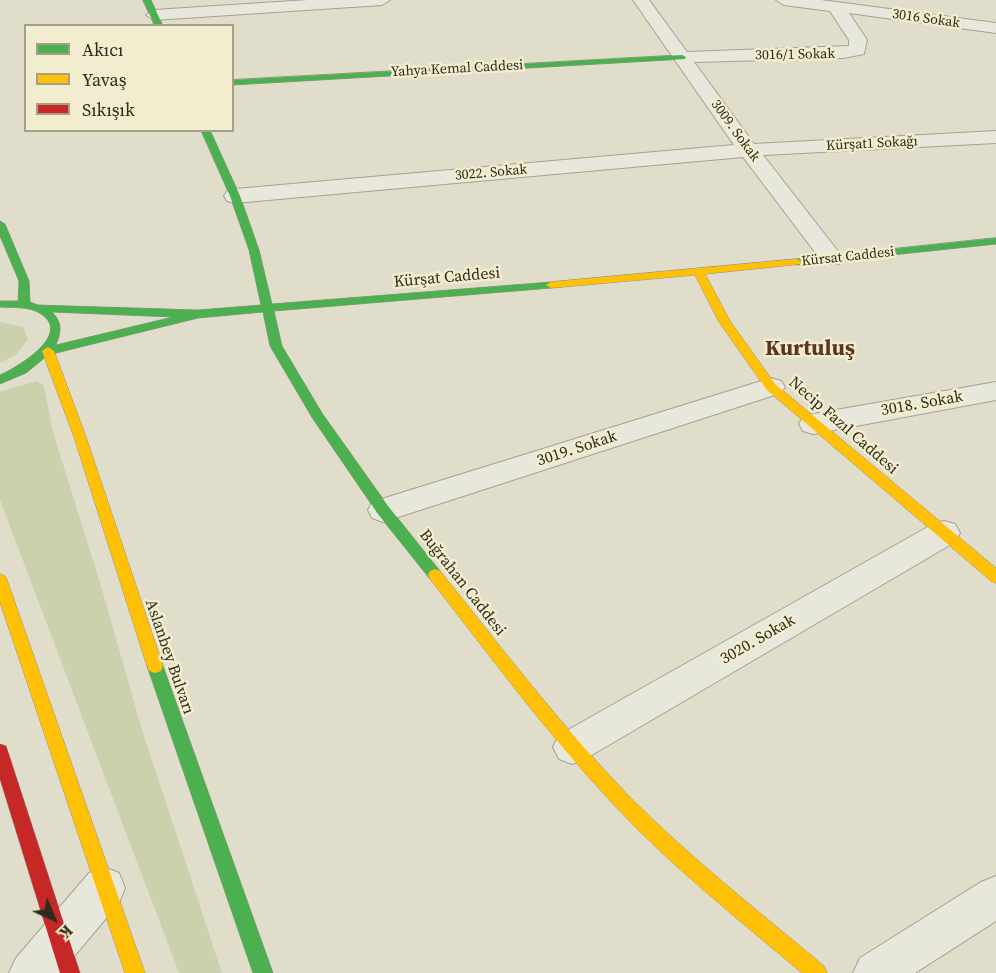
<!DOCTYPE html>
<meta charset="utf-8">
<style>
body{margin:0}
#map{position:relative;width:996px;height:973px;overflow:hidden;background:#e0ddca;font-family:"Source Serif 4",serif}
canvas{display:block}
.legend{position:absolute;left:24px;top:24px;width:210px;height:108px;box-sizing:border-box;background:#f2edce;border:2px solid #a59f87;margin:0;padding:8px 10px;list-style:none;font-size:18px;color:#322a1d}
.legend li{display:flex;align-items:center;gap:12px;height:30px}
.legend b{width:30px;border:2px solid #a59f87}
.north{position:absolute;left:24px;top:889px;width:60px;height:60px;-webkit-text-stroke:4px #f2edce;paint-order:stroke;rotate:136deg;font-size:16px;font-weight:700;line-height:24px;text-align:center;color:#322a1d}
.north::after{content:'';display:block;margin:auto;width:21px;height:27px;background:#322a1d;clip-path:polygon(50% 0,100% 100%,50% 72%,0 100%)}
</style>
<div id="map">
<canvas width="996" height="973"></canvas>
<ul class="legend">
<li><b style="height:8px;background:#4caf50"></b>Akıcı</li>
<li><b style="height:8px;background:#ffc107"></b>Yavaş</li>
<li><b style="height:8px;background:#c62828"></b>Sıkışık</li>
</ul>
<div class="north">K</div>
</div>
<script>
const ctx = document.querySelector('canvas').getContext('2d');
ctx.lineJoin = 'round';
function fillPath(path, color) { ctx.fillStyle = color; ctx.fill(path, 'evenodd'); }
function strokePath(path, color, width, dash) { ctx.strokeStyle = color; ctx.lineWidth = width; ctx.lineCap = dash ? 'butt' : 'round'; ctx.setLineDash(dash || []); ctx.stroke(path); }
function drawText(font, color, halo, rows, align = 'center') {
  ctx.font = font + ' "Source Serif 4",serif'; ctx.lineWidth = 5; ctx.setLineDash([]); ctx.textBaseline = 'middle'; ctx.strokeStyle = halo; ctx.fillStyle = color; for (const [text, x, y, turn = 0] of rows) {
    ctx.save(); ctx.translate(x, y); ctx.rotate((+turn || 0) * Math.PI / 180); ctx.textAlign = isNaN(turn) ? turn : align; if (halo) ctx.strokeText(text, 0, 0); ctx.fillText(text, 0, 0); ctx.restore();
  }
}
fillPath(new Path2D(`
 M0,322l23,5 5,12 -11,15 -17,9z
 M36,381l8,5 8,43 49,157 41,144 80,243h-43l-179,-473v-108z`), '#cbd1ad');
const street = new Path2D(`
 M308,0h82l-8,5 -228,15 -8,-5 8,-5z
 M633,0h16l38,52 162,-6v-6l-19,-29 -46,-6 -8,-5h45l175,23v10l-147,-20 18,27 -3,14 -21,4 -149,4 60,82 242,-13v12l-233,12 81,104 -4,5h-16l-81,-107 -508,46 -8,-2 -3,-5 3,-5 8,-2 499,-44z
 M771,378l10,3 4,6 -4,6 -398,129 -11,-4 -4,-8 4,-8z
 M996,382v18l-183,34 -10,-3 -4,-7 4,-7 10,-3z
 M944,521l11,3 5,9 -5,9 -370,217 -13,5 -13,-5 -6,-12 6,-12 374,-211z
 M104,867l15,6 6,15 -6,15 -59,70h-51l7,-15 73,-85z
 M996,876v45l-81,52h-62l7,-15 121,-76z`);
const fast = new Path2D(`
 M143,0h8l12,26h-8z
 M682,55l4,2 -1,2 -453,26v-5z
 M201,130h9l30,66 19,54 13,54 279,-22 5,3 -5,3 -277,23 8,35 40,67 66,93 52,65 2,4 -2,4 -5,2 -5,-2 -52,-65 -65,-95 -43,-73 -7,-34 -65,6 -150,37 -22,18 -26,11v-9c16,-7 73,-40 41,-61 -11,-8 -28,-6 -41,-7v-6h18l1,-20 -19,-45v-15l5,3 24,57 1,21 8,3 160,5 63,-5 -12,-55 -19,-54zM52,312l121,5 -117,28c5,-13 7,-22 -4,-33z
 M996,238v6l-199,21 -5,-3 5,-3z
 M155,659l6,2 2,5 110,307h-20l-106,-307 2,-5z`);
const slow = new Path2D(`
 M797,259l5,3 -1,2 -96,10 25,47 45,63 221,184v15l-5,-2 -224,-191 -48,-68 -24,-47 -144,13 -5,-3 5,-3z
 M48,347l6,4 32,86 77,229 -2,5 -6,2 -6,-2 -2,-5 -73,-229 -32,-86z
 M435,569l5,2c61,76 120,154 188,224 61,62 129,115 196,171l3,7h-25c-64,-54 -130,-106 -187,-167 -67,-71 -125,-150 -185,-227l-2,-4 2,-4z
 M0,574l5,2 2,4 138,393h-20l-125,-371z`);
const jam = new Path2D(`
 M0,744l6,2 2,6 72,221h-20l-60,-194z`);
strokePath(street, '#a5a193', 2);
strokePath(fast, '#949183', 1);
strokePath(slow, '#949183', 1);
strokePath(jam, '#949183', 1);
fillPath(street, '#e8e7db');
fillPath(fast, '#4caf50');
fillPath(slow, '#ffc107');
fillPath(jam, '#c62828');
drawText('14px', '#322a1d', '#f2edce', [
 ["3016 Sokak",926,19,8],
 ["3016/1 Sokak",795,55,-1],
 ["Yahya Kemal Caddesi",457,69,-3],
 ["3009. Sokak",735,131,54],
 ["Kürşat1 Sokağı",872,144,-3],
 ["3022. Sokak",491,173,-5],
 ["Kürsat Caddesi",848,257,-6]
]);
drawText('16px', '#322a1d', '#f2edce', [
 ["Kürşat Caddesi",447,278,-5],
 ["3018. Sokak",922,404,-10],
 ["Necip Fazıl Caddesi",843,426,41],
 ["3019. Sokak",577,449,-18],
 ["Buğrahan Caddesi",462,583,52],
 ["3020. Sokak",758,640,-30],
 ["Aslanbey Bulvarı",169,657,71]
]);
drawText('bold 22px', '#5b351f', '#f2edce', [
 ["Kurtuluş",810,349]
]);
</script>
